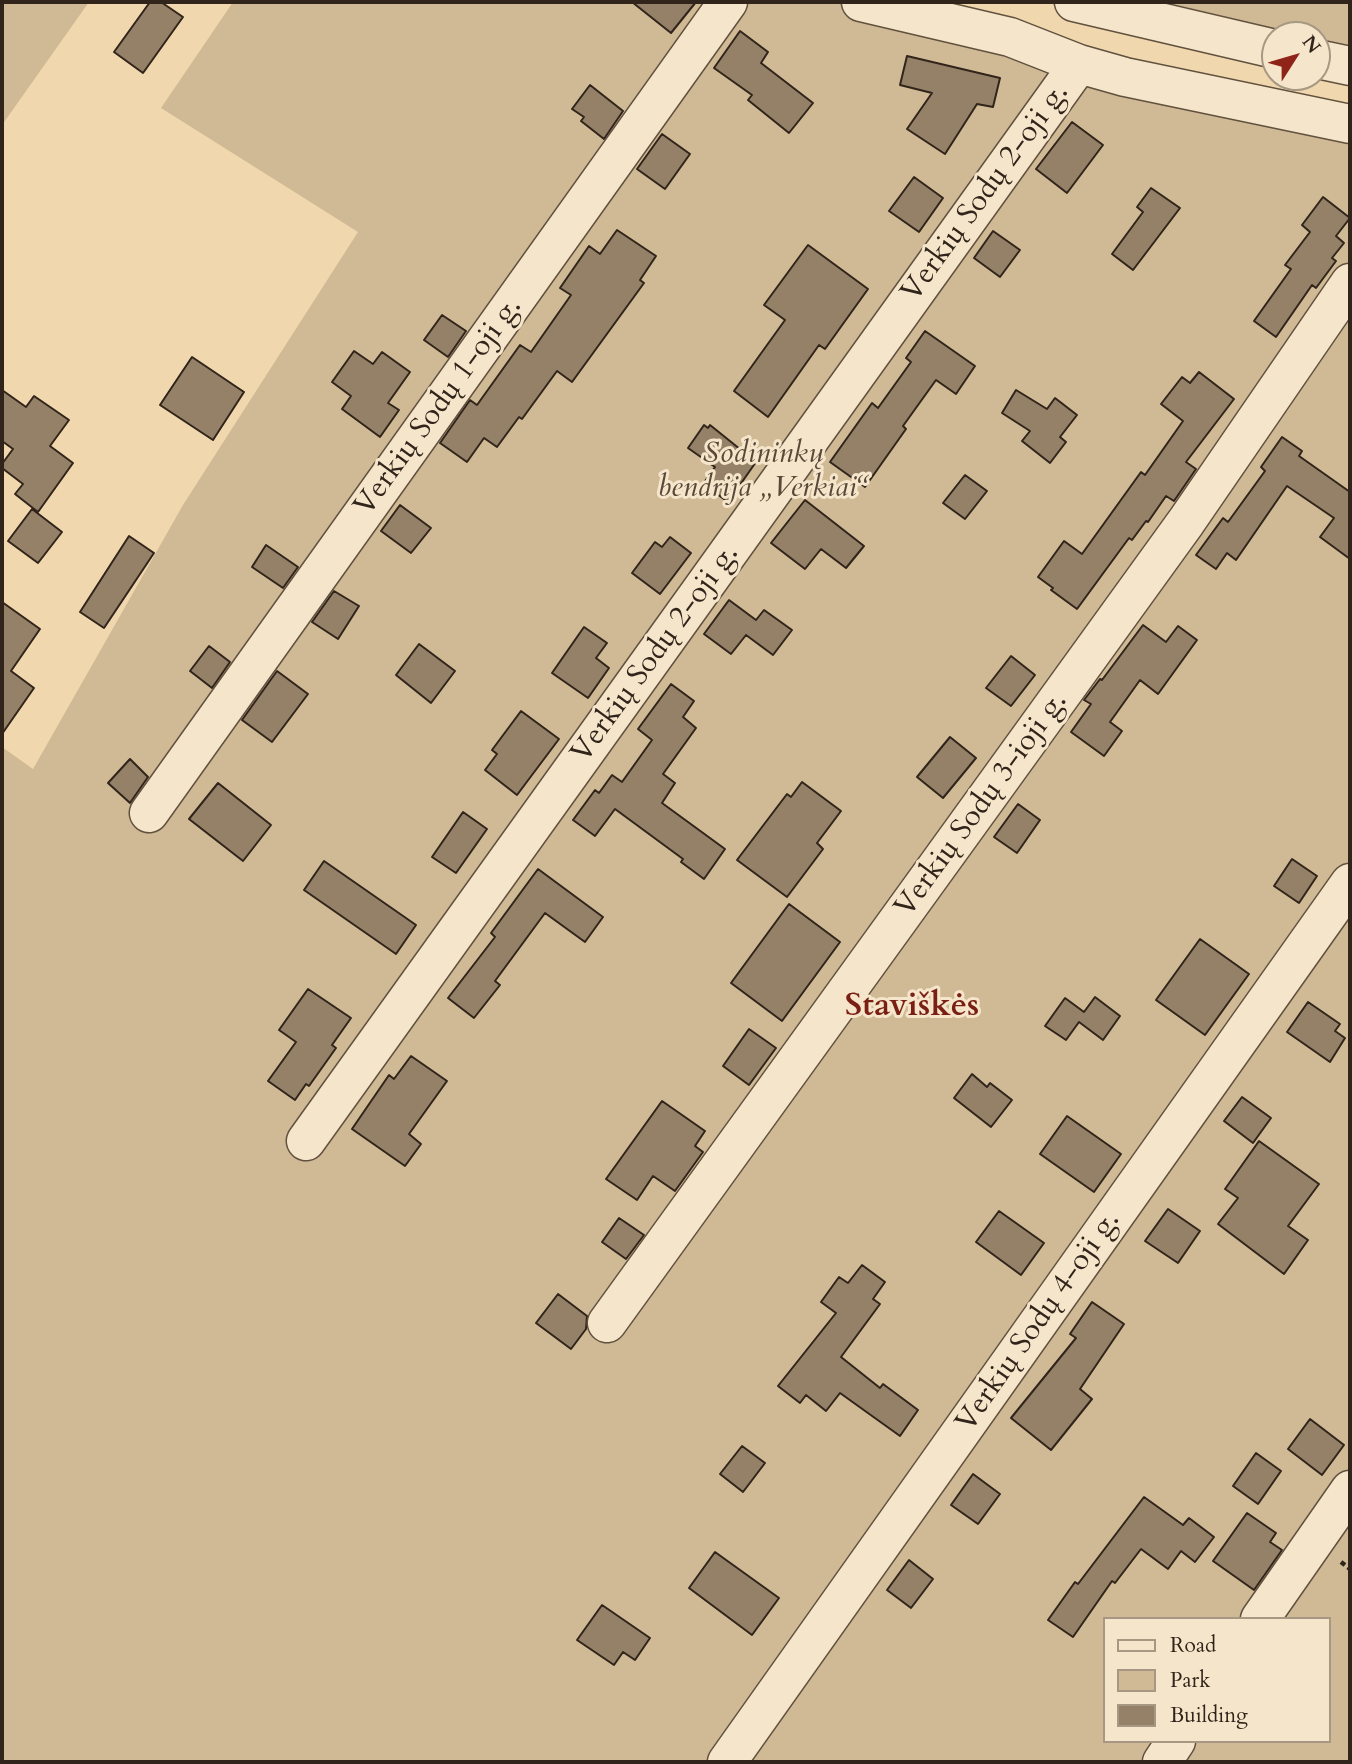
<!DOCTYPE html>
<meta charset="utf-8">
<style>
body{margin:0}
#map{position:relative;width:1352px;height:1764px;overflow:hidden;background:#f0d7ae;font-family:Cardo,serif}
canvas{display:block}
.frame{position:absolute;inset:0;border:4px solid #31241a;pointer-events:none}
.legend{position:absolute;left:1103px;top:1617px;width:228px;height:126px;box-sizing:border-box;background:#f5e5ca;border:2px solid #a79884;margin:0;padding:9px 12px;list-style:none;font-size:21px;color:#31241a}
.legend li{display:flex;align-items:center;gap:14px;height:35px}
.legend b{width:35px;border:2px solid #a79884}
.north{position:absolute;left:1261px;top:21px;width:70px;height:70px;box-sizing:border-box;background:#f5e5ca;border:2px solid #a79884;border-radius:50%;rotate:53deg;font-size:19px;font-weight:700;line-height:28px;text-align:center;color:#31241a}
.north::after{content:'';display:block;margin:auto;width:24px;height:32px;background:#8f2418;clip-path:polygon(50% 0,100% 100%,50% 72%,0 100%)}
</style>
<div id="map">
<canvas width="1352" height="1764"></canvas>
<div class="frame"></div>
<ul class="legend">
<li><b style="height:9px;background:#f5e5ca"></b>Road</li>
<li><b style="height:19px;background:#d0b995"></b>Park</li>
<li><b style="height:19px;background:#948167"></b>Building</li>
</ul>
<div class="north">N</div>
</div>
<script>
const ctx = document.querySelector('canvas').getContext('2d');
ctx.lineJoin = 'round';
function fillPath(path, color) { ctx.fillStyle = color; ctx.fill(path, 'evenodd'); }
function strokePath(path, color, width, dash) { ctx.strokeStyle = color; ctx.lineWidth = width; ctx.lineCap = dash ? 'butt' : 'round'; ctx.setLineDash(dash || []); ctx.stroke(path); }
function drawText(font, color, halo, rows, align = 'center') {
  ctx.font = font + ' Cardo,serif'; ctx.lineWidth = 6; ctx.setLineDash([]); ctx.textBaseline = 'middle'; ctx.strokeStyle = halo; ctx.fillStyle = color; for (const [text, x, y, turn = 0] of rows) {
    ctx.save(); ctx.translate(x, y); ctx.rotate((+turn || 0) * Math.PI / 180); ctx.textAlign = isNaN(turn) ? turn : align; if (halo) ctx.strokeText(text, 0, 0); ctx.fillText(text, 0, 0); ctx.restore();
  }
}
fillPath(new Path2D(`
 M2,2h87l-87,123z
 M233,2h667l450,108v1652h-1348v-1015l31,22 150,-264 175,-273 -197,-124zM1105,1619h224v122h-224z
 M1150,2h200v46l-33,-8v-5h-23z`), '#d0b995');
const building = new Path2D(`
 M150,2h11l22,15 -40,56 -29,-21z
 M632,2h64l-25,31z
 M740,31l28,21 -7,11 52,40 -24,30 -41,-33 4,-5 -38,-27z
 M907,56l93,22 -7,29 -16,-3 -32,50 -38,-25 25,-36 -32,-8z
 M590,85l33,26 -19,28 -23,-18 3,-4 -12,-8z
 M1072,122l31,23 -36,48 -31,-24z
 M662,134l28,20 -25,35 -28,-20z
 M914,177l29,21 -24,34 -30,-21z
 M1151,188l29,20 -47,62 -21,-16 31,-42 -6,-5z
 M1323,197l27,21 -14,18 8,7 -12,15 4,3 -20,27 -4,-3 -36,52 -22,-16 37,-52 -6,-4 25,-33 -8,-7z
 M617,230l39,26 -16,24 4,3 -72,99 -15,-11 -35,48 -3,-2 -22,30 -13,-9 -17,24 -27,-19 30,-43 7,5 43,-60 11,7 40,-57 -11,-7 29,-42 11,8z
 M993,231l27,19 -20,27 -26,-19z
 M808,245l60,44 -43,60 -6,-4 -51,72 -34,-26 51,-71 -21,-15z
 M442,315l24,16 -18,26 -24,-17z
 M925,331l50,35 -19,28 -20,-14 -33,46 3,3 -41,58 -35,-25 42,-59 6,5 33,-46 -5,-4z
 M354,351l19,13 9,-12 28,20 -22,31 11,7 -19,27 -38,-28 9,-13 -19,-14z
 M192,357l52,35 -31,48 -53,-35z
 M1199,372l35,27 -48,63 10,7 -22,32 -8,-5 -18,26 -2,-1 -14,19 -3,-2 -52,71 -26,-19 2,-2 -15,-11 26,-36 18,13 59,-82 4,3 38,-54 -22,-17 21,-27 8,6z
 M2,390l24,17 8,-11 35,24 -19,26 23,17 -35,49 -23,-18 8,-10 -21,-16v-4l11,-15 -11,-8z
 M1016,390l31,19 8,-11 22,17 -17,22 6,5 -16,21 -28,-22 8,-10 -28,-18z
 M704,425l4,3 2,-3 46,37 -28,40 -25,-18 12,-17 -27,-19z
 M1282,437l20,14 -3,5 51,36v67l-30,-22 14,-19 -47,-32 -51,74 -9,-7 -11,16 -20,-14 27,-37 5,4 37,-51 -4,-4z
 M965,475l22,16 -22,28 -22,-16z
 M805,500l59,46 -18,22 -25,-19 -16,20 -34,-26z
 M400,505l31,23 -20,25 -30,-22z
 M32,509l30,23 -24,31 -30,-22z
 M129,536l25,17 -50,75 -24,-16z
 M670,537l21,16 -31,41 -28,-21 23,-31 7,5z
 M266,545l32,22 -15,21 -31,-21z
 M334,591l25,15 -21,33 -26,-17z
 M729,600l27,20 8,-10 28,20 -19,25 -27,-20 -15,19 -27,-20z
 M2,602l38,27 -29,42 23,17 -32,46z
 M1143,625l23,17 12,-16 19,14 -39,54 -18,-14 -30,42 12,9 -18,25 -33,-24 20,-28 -7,-4 16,-21 2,1z
 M584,627l23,16 -11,15 13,10 -21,30 -36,-25z
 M419,644l36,27 -24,32 -35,-28z
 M209,646l21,16 -18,26 -22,-17z
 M1011,656l24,19 -24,31 -25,-18z
 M277,671l31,23 -36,48 -30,-22z
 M671,684l23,17 -11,16 13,11 -33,46 12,9 -13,20 63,46 -21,30 -23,-17 2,-3 -68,-50 -20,27 -22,-16 22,-30 4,3 13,-18 10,7 30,-42 -14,-11z
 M521,711l38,28 -42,56 -32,-25 12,-16 -5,-4z
 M950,737l26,21 -33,40 -26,-21z
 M130,759l18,18 -18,26 -22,-20z
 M802,782l39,29 -24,32 6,6 -36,48 -50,-37 50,-66 4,3z
 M218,783l53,42 -28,36 -54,-42z
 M1018,804l22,16 -23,33 -23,-16z
 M463,812l24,17 -31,44 -24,-16z
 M1292,859l25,17 -18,27 -25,-17z
 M324,861l92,64 -20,29 -92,-64z
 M538,869l65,48 -18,25 -40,-29 -50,68 5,4 -26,33 -26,-20 47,-61 -4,-4z
 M789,904l51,38 -58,79 -51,-38z
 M1200,939l49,35 -44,61 -49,-35z
 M308,989l43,29 -19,27 4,3 -27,38 -3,-2 -11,16 -27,-19 28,-39 -17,-12z
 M1095,997l25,19 -17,24 -24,-18 -13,18 -21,-14 20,-28 19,14z
 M1308,1002l32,22 -5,7 10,7 -15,24 -43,-30z
 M749,1029l27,19 -27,37 -26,-19z
 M411,1056l36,25 -38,53 12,10 -16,22 -53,-37 37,-54 5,4z
 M972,1074l15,13 3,-4 22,17 -21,27 -37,-29z
 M1242,1097l29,21 -18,25 -29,-22z
 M662,1101l43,30 -10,15 8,6 -28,39 -22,-15 -16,24 -31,-21z
 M1067,1116l54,38 -27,38 -54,-38z
 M1259,1141l60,43 -31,42 20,14 -24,34 -66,-50 20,-26 -13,-9z
 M1168,1209l32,22 -22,32 -33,-22z
 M999,1211l45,32 -23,32 -45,-33z
 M619,1218l25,17 -18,24 -24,-17z
 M862,1265l23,17 -12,17 7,5 -39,53 39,31 3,-4 35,26 -18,26 -60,-43 -14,18 -20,-16 -6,8 -22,-17 58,-73 -15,-11 18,-25 9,6z
 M558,1294l29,22 -1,13 -15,20 -35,-26z
 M1092,1302l32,22 -44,65 12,10 -41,51 -40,-32 65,-80 -6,-4z
 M1310,1419l34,26 -22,30 -34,-26z
 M742,1446l23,17 -22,29 -23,-18z
 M1256,1453l25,18 -23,33 -25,-18z
 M973,1474l27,20 -22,30 -27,-19z
 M1144,1497l39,28 6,-7 25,19 -19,25 -14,-11 -13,18 -27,-20 -26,34 -3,-2 -39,56 -25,-17 27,-38 3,2z
 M1247,1513l29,20 -6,9 12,8 -28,40 -41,-29z
 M715,1552l64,46 -27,37 -63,-47z
 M909,1560l24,19 -22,29 -24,-18z
 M602,1605l48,33 -15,22 -12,-8 -9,13 -37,-25z`);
fillPath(building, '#948167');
strokePath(building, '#31241a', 2);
const minor = new Path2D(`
 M861,2l149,35 69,27 46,13 225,47
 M1074,2l201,47
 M1317,59l33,7
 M149,813l579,-811
 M306,1141l773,-1077
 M607,1323l579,-801 164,-239
 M1260,1619l90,-129
 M727,1762l623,-879
 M1162,1762l14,-21`);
strokePath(minor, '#61513f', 41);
strokePath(new Path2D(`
 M1341,1562l9,7`), '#31241a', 4.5, [5, 3.5]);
strokePath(minor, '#f5e5ca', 38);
drawText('30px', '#31241a', '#f5e5ca', [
 ["Verkių Sodų 2-oji g.",986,193,-54],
 ["Verkių Sodų 1-oji g.",439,407,-54],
 ["Verkių Sodų 2-oji g.",656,654,-54],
 ["Verkių Sodų 3-ioji g.",982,805,-54],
 ["Verkių Sodų 4-oji g.",1039,1322,-55]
]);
drawText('italic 30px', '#594939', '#f5e5ca', [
 ["Sodininkų",763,455],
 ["bendrija „Verkiai“",763,489]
]);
drawText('bold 33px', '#7a1f14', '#f5e5ca', [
 ["Staviškės",912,1007]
]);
</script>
